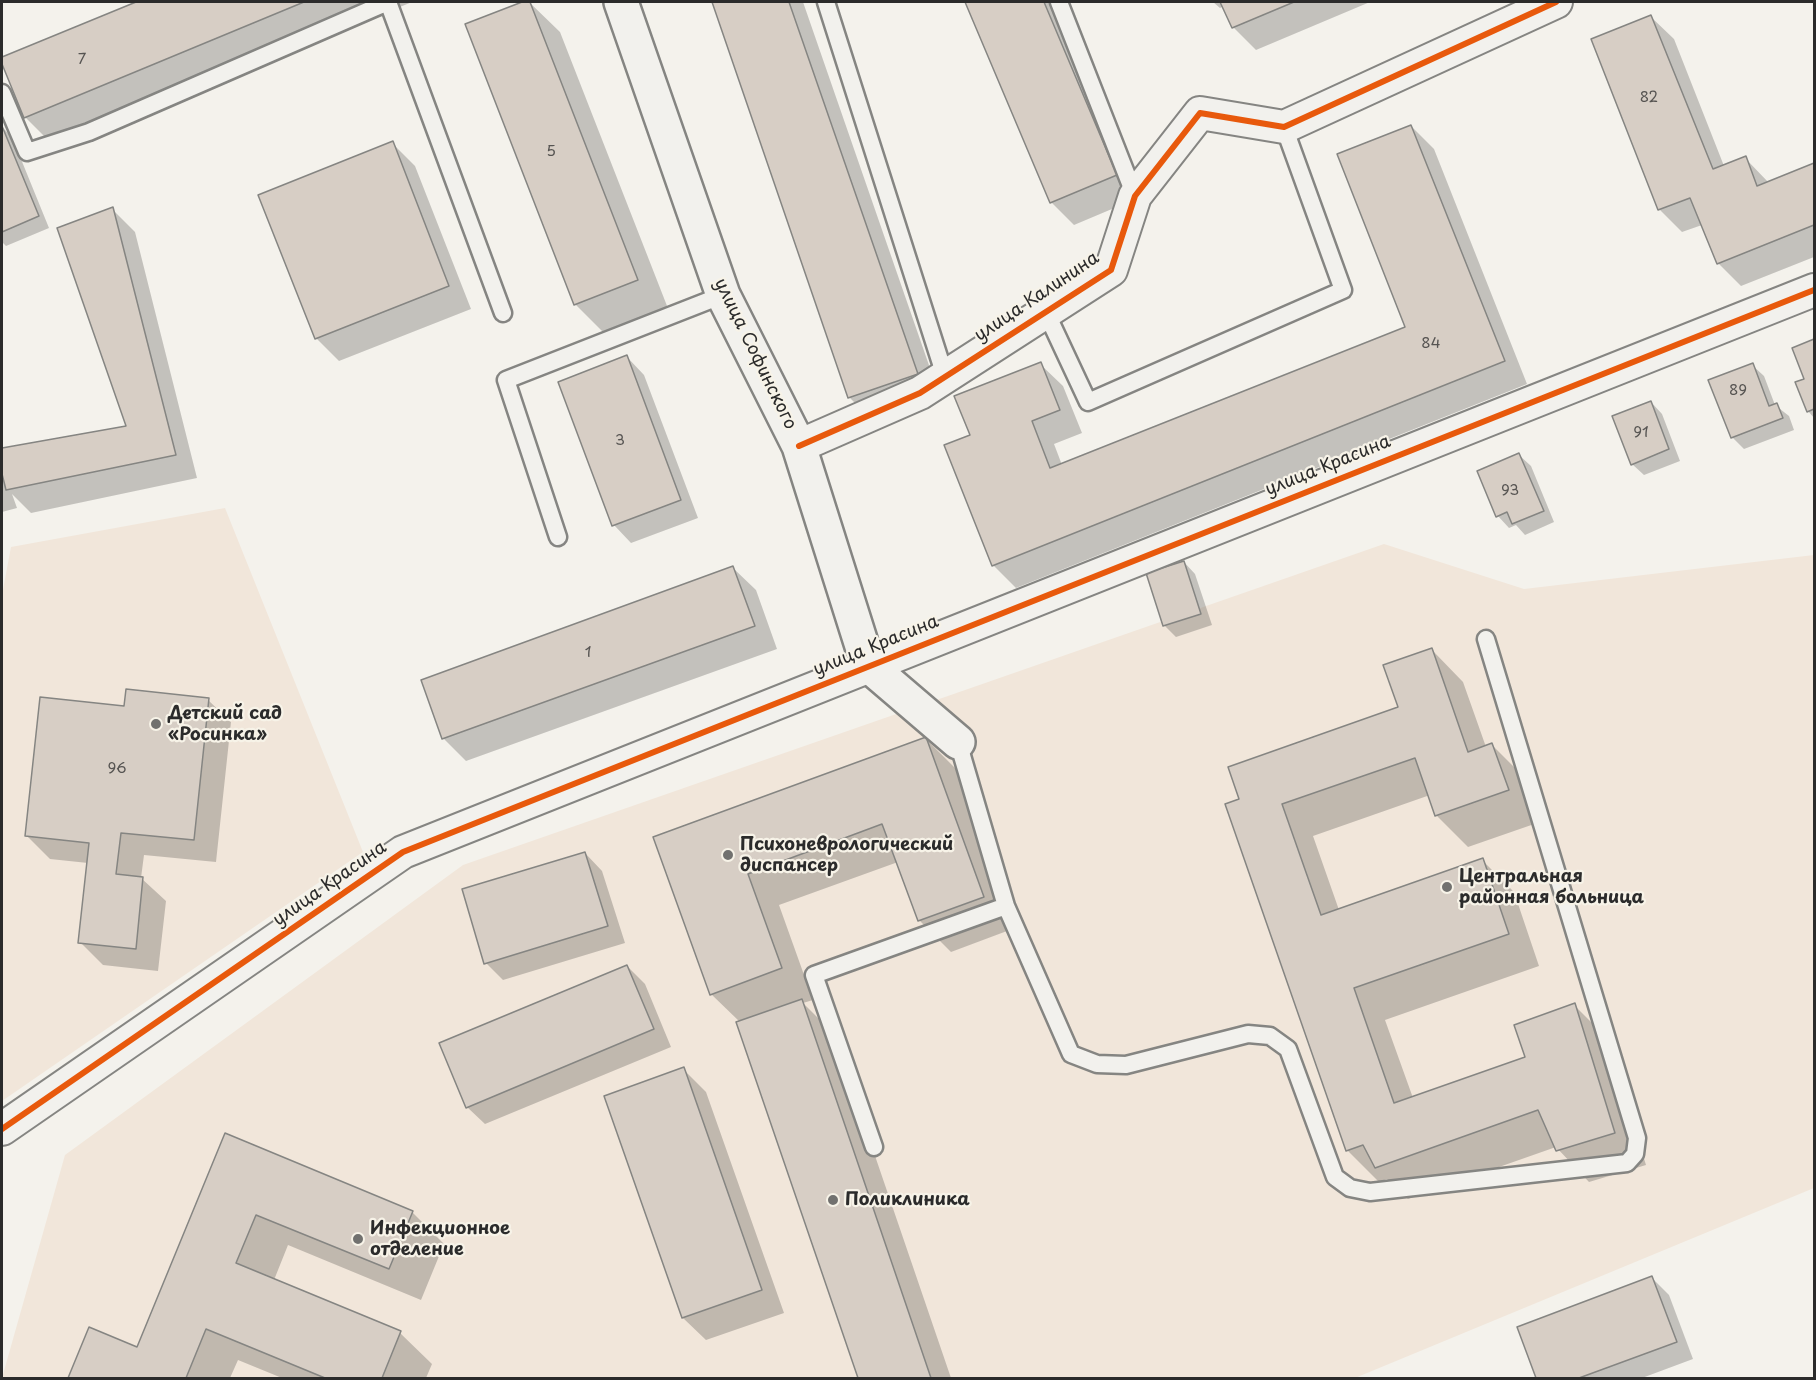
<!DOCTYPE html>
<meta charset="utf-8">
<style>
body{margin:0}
#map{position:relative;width:1816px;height:1380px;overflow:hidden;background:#f4f2ec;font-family:"Playpen Sans",sans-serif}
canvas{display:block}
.frame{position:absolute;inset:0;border:3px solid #2b2b2b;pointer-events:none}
</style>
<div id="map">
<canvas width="1816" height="1380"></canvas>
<div class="frame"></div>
</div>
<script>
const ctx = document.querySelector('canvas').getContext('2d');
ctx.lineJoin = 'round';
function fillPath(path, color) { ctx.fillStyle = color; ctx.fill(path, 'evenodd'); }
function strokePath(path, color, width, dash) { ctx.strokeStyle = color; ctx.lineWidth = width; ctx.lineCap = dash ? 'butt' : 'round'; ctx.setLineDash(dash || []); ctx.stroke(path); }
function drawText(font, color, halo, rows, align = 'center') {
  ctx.font = font + ' "Playpen Sans",sans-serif'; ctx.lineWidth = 4.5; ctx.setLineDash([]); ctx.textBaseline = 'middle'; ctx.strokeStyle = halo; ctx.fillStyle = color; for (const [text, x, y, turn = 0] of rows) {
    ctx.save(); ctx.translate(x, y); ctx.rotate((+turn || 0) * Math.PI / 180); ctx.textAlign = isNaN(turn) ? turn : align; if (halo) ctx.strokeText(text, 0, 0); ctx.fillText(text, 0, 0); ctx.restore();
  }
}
fillPath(new Path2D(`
 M225,508l138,344 -361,249v-506l9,-48z
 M1384,544l140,45 290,-34v633l-459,190h-1353l63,-223 398,-290z`), '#f1e6da');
fillPath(new Path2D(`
 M140,2h272l-355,147 -32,-32 -23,-58z
 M526,2h3l31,30 109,279 -62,25 -32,-32 -108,-279z
 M713,2h90l137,395 -68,23 -23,-23z
 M967,2h89l82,196 -64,27 -23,-23z
 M1213,2h157l-114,48 -23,-23 -9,-21 -4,2z
 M1651,17l23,22 50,127 21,-8 24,25 45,-18v92l-73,29 -23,-23 -16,-38 -20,7 -22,-22 -67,-170z
 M1411,126l23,23 93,235 -511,204 -23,-23 -21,-130 68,-71 23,22 19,47 -28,11 8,21 345,-137z
 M2,127l10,10 37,91 -43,18 -4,-4z
 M392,143l23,23 56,143 -132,52 -23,-23z
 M112,209l23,23 62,246 -166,35 -19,-19 5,14 -15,4v-62l126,-23z
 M1814,341v77l-6,-7 -2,-32 -12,-30z
 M627,357l17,18 54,143 -67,25 -17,-18z
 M1752,365l12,11 11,29 14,11 5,14 -50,19 -12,-12z
 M1651,402l11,12 18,47 -36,14 -12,-11z
 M1519,455l12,11 23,56 -29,13 -9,-10 -7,3 -11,-12z
 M1184,562l11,12 17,51 -36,12 -12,-12z
 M733,568l23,22 21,59 -311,112 -22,-22 -21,-58z
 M1432,650l31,32 23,65 6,-2 32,32 16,45 -72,25 -32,-32 -6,-20 -117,41 26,74 143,-50 32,32 25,74 -154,54 28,78 114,-40 47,-53 32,32 40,128 -57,17 -33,-35 -148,52 -21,-20 -8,3 -32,-32 -106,-350 159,-92z
 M208,700l23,22 -15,140 -72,-7 -3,23 25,23 -8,70 -55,-6 -23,-23 8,-79 -38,-4 -23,-23 98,-128z
 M926,739l32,32 57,157 -64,24 -32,-32 -21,-58 -119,43 34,95 -10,3 30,30 118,345h-92l-119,-356 -29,-28 -56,-156z
 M585,853l17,18 23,72 -122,37 -17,-17z
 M627,966l18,18 26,63 -186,77 -18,-17z
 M683,1069l23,23 78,221 -78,27 -23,-22 -77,-221z
 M226,1135l186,77 32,32 -23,56 -133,-55 -14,35 126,53 32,31 -6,14h-144l-44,-18 -8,18h-160l20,-49 48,20z
 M1652,1278l17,17 24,64 -51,19h-104l-19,-50z`), '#0003');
const building = new Path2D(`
 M136,2h168l-280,116 -22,-54v-7z
 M522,2h8l108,278 -64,25 -109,-281z
 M712,2h77l129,372 -70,24z
 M965,2h79l73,173 -67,28z
 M1220,2h74l-62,26z
 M1651,15l62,154 33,-13 11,30 57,-23v62l-97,39 -27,-66 -32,12 -67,-171z
 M1411,125l94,236 -513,205 -48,-121 26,-10 -16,-39 87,-34 19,48 -28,11 18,47 355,-141 -68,-173z
 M2,126l37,90 -37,16z
 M393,141l56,145 -134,53 -57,-144z
 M113,207l63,248 -170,35 -4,-16v-26l124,-22 -69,-198z
 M1814,339v70l-7,3 -12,-30 9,-3 -12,-31z
 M627,355l54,145 -69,26 -54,-144z
 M1753,363l16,43 8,-3 6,15 -52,20 -23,-58z
 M1651,401l18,48 -38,16 -19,-49z
 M1519,453l25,58 -32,13 -5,-12 -11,5 -19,-46z
 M1184,561l17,53 -38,12 -17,-53z
 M733,566l22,60 -313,113 -21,-59z
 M1432,648l36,104 24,-9 17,47 -74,26 -20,-58 -133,46 39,111 162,-57 26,76 -155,54 40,115 131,-46 -11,-32 61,-22 40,130 -59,18 -18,-41 -163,58 -12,-23 -17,6 -121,-347 14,-5 -11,-32 170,-60 -15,-42z
 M126,689l83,9 -15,142 -73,-7 -5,41 27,3 -7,72 -58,-6 11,-100 -64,-7 15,-139 84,9z
 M926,737l58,160 -66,24 -36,-97 -134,50 34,94 -72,27 -57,-158z
 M585,852l23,74 -124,38 -22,-75z
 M627,965l27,64 -188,79 -27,-65z
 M802,999l129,379h-73l-122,-356z
 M684,1067l78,223 -80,28 -78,-222z
 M225,1133l188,78 -24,58 -133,-54 -20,48 165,68 -19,47h-57l-119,-49 -20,49h-118l21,-51 48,20z
 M1652,1276l25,66 -98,36h-43l-19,-51z`);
fillPath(building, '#d7cec5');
strokePath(building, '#858582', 1.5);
const lane = new Path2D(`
 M388,2l115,311
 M826,2l119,374
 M1059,2l76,194
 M2,93l25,59 62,-20 299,-130
 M1045,310l43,92 255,-112 -59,-163
 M558,537l-52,-157 217,-85
 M1006,906l65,148 26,10 29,1 122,-31 22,2 18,13 47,128 15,11 20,4 257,-29 8,-9 2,-16 -151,-499
 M874,1147l-60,-172 192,-69 -48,-164`);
const street = new Path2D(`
 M799,446l121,-53 191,-123 24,-74 65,-83 84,14 272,-125
 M2,1129l401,-277 1411,-562`);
const secondary = new Path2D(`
 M621,2l102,293 76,151 69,219 90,77`);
strokePath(lane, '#858582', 21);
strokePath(street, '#858582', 36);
strokePath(secondary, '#858582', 38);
strokePath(lane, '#f2f1ed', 16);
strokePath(street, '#f2f1ed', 32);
strokePath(secondary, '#f2f1ed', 33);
strokePath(new Path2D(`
 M799,446l121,-53 191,-123 24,-74 65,-83 84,14 272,-125
 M2,1129l401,-277 1411,-562`), '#e8590c', 6);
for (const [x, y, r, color] of [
 [156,724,6,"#71716f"],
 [728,855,6,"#71716f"],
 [1447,887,6,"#71716f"],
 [833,1200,6,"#71716f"],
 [358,1239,6,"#71716f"]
]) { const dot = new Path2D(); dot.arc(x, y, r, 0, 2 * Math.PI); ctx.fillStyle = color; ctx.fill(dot); strokePath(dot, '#f7f3e8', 2); }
drawText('15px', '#565452', null, [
 ["7",82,60],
 ["82",1649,98],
 ["5",551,152],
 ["84",1431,344],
 ["89",1738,391],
 ["91",1641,433],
 ["3",620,441],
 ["93",1510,491],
 ["1",588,653],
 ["96",117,769]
]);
drawText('18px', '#2b2b2b', '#f7f3e8', [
 ["улица Калинина",1037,297,-34],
 ["улица Софинского",755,354,64],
 ["улица Красина",1328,466,-22],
 ["улица Красина",876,646,-22],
 ["улица Красина",330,884,-35]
]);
drawText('bold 18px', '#2b2b2b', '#f7f3e8', [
 ["Детский сад",168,714],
 ["«Росинка»",168,735],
 ["Психоневрологический",740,845],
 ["диспансер",740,866],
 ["Центральная",1459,877],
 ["районная больница",1459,898],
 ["Поликлиника",845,1200],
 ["Инфекционное",370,1229],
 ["отделение",370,1250]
], 'left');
</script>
